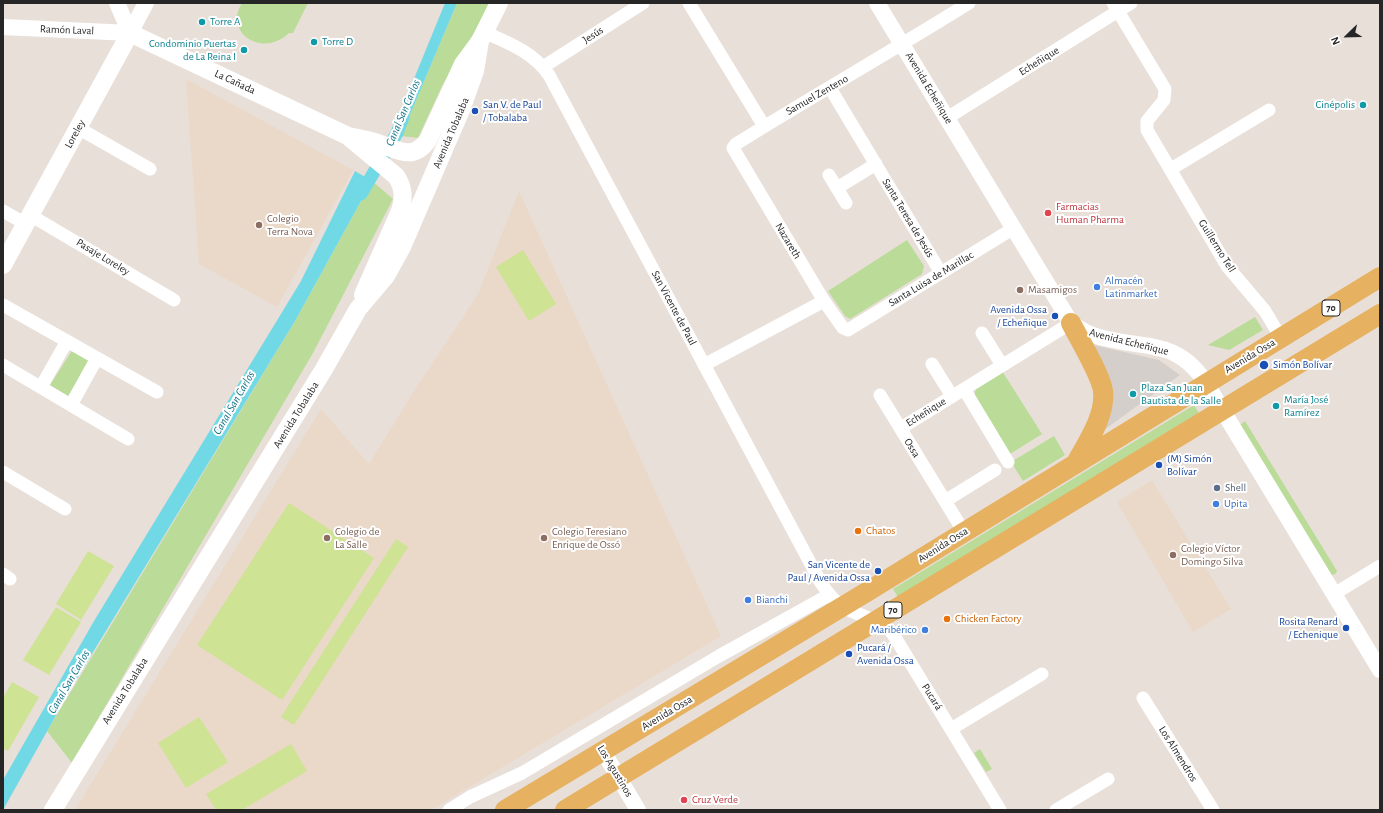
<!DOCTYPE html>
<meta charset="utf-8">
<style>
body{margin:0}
#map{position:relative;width:1383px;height:813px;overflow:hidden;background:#e8dfd8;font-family:"Alegreya Sans",sans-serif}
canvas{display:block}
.frame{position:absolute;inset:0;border:4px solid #262626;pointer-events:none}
.north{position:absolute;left:1327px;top:16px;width:40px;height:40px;-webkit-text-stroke:3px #fff;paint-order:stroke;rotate:247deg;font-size:11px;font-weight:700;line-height:16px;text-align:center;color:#262626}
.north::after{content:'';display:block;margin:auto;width:14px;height:18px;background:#262626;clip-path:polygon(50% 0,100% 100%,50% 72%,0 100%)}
</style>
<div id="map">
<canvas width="1383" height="813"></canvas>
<div class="frame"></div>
<div class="north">N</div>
</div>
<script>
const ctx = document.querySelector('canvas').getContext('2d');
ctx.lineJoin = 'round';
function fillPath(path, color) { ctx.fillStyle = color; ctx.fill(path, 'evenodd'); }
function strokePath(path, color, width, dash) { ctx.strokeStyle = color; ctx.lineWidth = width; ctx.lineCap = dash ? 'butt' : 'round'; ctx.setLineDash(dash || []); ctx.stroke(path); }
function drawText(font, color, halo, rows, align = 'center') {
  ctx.font = font + ' "Alegreya Sans",sans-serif'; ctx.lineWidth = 4; ctx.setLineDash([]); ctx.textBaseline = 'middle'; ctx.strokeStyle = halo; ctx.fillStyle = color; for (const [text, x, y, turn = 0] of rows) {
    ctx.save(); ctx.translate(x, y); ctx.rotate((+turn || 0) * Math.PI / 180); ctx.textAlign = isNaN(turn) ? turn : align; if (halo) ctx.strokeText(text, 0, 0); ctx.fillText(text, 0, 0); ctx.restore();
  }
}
fillPath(new Path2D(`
 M186,79l167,91 -76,137 -78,-43z
 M519,191l202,445 -290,174h-356l246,-401 48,55 45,-73 64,-97z
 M1152,480l79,129 -38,23 -76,-130z`), '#ead9c8');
fillPath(new Path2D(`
 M242,3h66l-15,30h-4c-27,26 -66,-1 -47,-30z
 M457,3h32l-9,20 -37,61 -25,54 -17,-2z
 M372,181l21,18 -80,154 -241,410 -25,-32 248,-410z
 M907,240l17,26 -2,8 -72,45 -5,-3 -17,-25z
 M1255,317l8,13 -34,20 -21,-5z
 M73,349l17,11 -22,36 -18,-11z
 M1002,371l40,63 -32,20 -36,-56 2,-11z
 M1194,405l5,8 -301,184 -5,-8z
 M1245,421l92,150 -2,3 -4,1 -93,-149z
 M1054,436l11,19 -42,26 -12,-19z
 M980,749l12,20 -6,3 -12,-19z`), '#badc98');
fillPath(new Path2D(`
 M523,250l33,54 -27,17 -33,-54z
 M289,503l85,55 -92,142 -85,-55z
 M396,539l12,8 -114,178 -13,-8z
 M88,551l26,15 -33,54 -25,-16z
 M56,607l25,15 -32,53 -26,-15z
 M12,682l27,15 -31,54 -5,-3v-50z
 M199,717l29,45 -42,26 -28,-45z
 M291,744l16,27 -65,39h-26l-10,-16z`), '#cee394');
fillPath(new Path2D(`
 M1093,345l66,15 21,15 -76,55z`), '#d5cfcb');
fillPath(new Path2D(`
 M445,3h12l-56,133 -8,-6z
 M355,171l17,10 -77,140 -222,364 -70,125v-30l91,-159 207,-340z`), '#71d9e5');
strokePath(new Path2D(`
 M361,194l36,-61 6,-16`), '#71d9e5', 13);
strokePath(new Path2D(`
 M689,3l75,123
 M969,3c-77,48 -156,93 -233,141l-3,4 91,153 19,27 5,2 166,-102
 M1113,3l52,86 -1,11 -17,21v9l80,136 38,45 16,27
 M484,32c25,11 49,20 65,43l272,508c6,9 13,18 22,24 16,9 37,12 50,27l107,176
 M543,67l100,-64
 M830,88l111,185
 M947,118l184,-115
 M78,128l72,41
 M1171,169l98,-59
 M829,175l17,28
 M837,188l39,-24
 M3,211l23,13
 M30,215l144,85
 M3,305l154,87
 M982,333l20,32
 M932,364l20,32
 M3,365l125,74
 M704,365l120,-64
 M41,387l26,-46
 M964,389l44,73
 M880,395l84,137
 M71,405l26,-47
 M901,428l170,-105
 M3,472l62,37
 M945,501l50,-31
 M3,574l7,5
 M1334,594l46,-28
 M1143,698l70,112
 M951,729l91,-55
 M449,810l21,-13 52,-24 197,-117 110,-61
 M1056,810l52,-31`), '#fff', 13);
strokePath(new Path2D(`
 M117,3l13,30
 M877,3l194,320c7,4 14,10 22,12 46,16 82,0 113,48l174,287
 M3,27l127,6
 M130,33l16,-30
 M603,751l35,59`), '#fff', 16);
strokePath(new Path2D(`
 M350,138l46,38c8,12 8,22 4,35l-37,84
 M3,265l127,-232 218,103c9,2 18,3 27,6 20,6 37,21 53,-2l35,-76 17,-23
 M53,810l271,-441 34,-60 28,-33 16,-29 59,-137 14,-39 5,-30 19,-38`), '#fff', 18);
strokePath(new Path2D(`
 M1071,323c8,16 30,52 32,68 3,24 -16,52 -27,72
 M505,810l365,-220 510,-313
 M565,810l815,-496`), '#e6b160', 20);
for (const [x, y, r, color] of [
 [202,22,4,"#0f9aa8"],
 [314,42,4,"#0f9aa8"],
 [244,50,4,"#0f9aa8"],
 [1363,105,4,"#0f9aa8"],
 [475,111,4,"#1a4fb4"],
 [1048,213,4,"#e0444e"],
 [259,225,4,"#8d6e63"],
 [1097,287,4,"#3f7fe0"],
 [1020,290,4,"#8d6e63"],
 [1055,316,4,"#1a4fb4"],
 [1264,365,5,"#1a4fb4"],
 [1133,394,4,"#0f9aa8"],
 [1276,406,4,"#0f9aa8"],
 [1159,465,4,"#1a4fb4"],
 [1217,488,4,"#5c6f8a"],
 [1216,504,4,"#3f7fe0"],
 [858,531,4,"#e8710a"],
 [327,538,4,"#8d6e63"],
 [544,538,4,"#8d6e63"],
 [1173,555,4,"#8d6e63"],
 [878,571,4,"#1a4fb4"],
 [748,600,4,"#3f7fe0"],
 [947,619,4,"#e8710a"],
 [1346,628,4,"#1a4fb4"],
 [925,630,4,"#3f7fe0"],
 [849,654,4,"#1a4fb4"],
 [684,800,4,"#e0444e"]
]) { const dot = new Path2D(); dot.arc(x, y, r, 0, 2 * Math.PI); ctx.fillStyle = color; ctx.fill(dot); strokePath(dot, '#fff', 1.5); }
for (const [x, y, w] of [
 [1331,308,18],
 [893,610,18]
]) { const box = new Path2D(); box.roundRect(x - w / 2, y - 8, w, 16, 3); ctx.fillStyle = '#fff'; ctx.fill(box); strokePath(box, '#262626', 1); }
drawText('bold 10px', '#262626', null, [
 ["70",1331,308],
 ["70",893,610]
]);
drawText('11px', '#0d838f', '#fff', [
 ["Torre A",210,22],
 ["Torre D",322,42],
 ["Condominio Puertas",236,44,"right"],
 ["de La Reina I",236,57,"right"],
 ["Cinépolis",1355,105,"right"],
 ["Plaza San Juan",1141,388],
 ["Bautista de la Salle",1141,401],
 ["María José",1284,400],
 ["Ramírez",1284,413]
], 'left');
drawText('11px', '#262626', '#fff', [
 ["Ramón Laval",67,30,2],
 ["Jesús",593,35,-33],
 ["Echeñique",1039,61,-32],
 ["La Cañada",235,82,25],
 ["Avenida Echeñique",929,88,59],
 ["Samuel Zenteno",817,95,-30],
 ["Avenida Tobalaba",451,133,-67],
 ["Loreley",75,134,-61],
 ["Santa Teresa de Jesús",908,218,59],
 ["Nazareth",788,241,59],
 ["Guillermo Tell",1217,246,58],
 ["Pasaje Loreley",103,257,31],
 ["Santa Luisa de Marillac",931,279,-31],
 ["San Vicente de Paul",674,308,62],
 ["Avenida Echeñique",1129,342,14],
 ["Avenida Ossa",1250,356,-31],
 ["Echeñique",926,412,-32],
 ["Avenida Tobalaba",296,415,-58],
 ["Ossa",912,448,59],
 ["Avenida Ossa",943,545,-32],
 ["Avenida Tobalaba",125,691,-58],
 ["Pucará",932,697,58],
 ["Avenida Ossa",667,713,-31],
 ["Los Almendros",1178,754,58],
 ["Los Agustinos",615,771,59]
]);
drawText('11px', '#164399', '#fff', [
 ["San V. de Paul",483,105],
 ["/ Tobalaba",483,118],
 ["Avenida Ossa",1047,310,"right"],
 ["/ Echeñique",1047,323,"right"],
 ["Simón Bolívar",1273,365],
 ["(M) Simón",1167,459],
 ["Bolívar",1167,472],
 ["San Vicente de",870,565,"right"],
 ["Paul / Avenida Ossa",870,578,"right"],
 ["Rosita Renard",1338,622,"right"],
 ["/ Echenique",1338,635,"right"],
 ["Pucará /",857,648],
 ["Avenida Ossa",857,661]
], 'left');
drawText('11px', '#be3a42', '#fff', [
 ["Farmacias",1056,207],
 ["Human Pharma",1056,220],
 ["Cruz Verde",692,800]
], 'left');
drawText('11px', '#785e54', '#fff', [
 ["Colegio",267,219],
 ["Terra Nova",267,232],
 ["Masamigos",1028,290],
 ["Colegio de",335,532],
 ["La Salle",335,545],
 ["Colegio Teresiano",552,532],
 ["Enrique de Ossó",552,545],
 ["Colegio Víctor",1181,549],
 ["Domingo Silva",1181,562]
], 'left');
drawText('11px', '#366cbe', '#fff', [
 ["Almacén",1105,281],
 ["Latinmarket",1105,294],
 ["Upita",1224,504],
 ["Bianchi",756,600],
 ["Maribérico",917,630,"right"]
], 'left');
drawText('11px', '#4e5e75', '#fff', [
 ["Shell",1225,488]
], 'left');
drawText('11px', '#c56008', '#fff', [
 ["Chatos",866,531],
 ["Chicken Factory",955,619]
], 'left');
drawText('italic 12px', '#15768b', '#fff', [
 ["Canal San Carlos",403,113,-67],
 ["Canal San Carlos",234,403,-60],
 ["Canal San Carlos",69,682,-60]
]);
</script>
